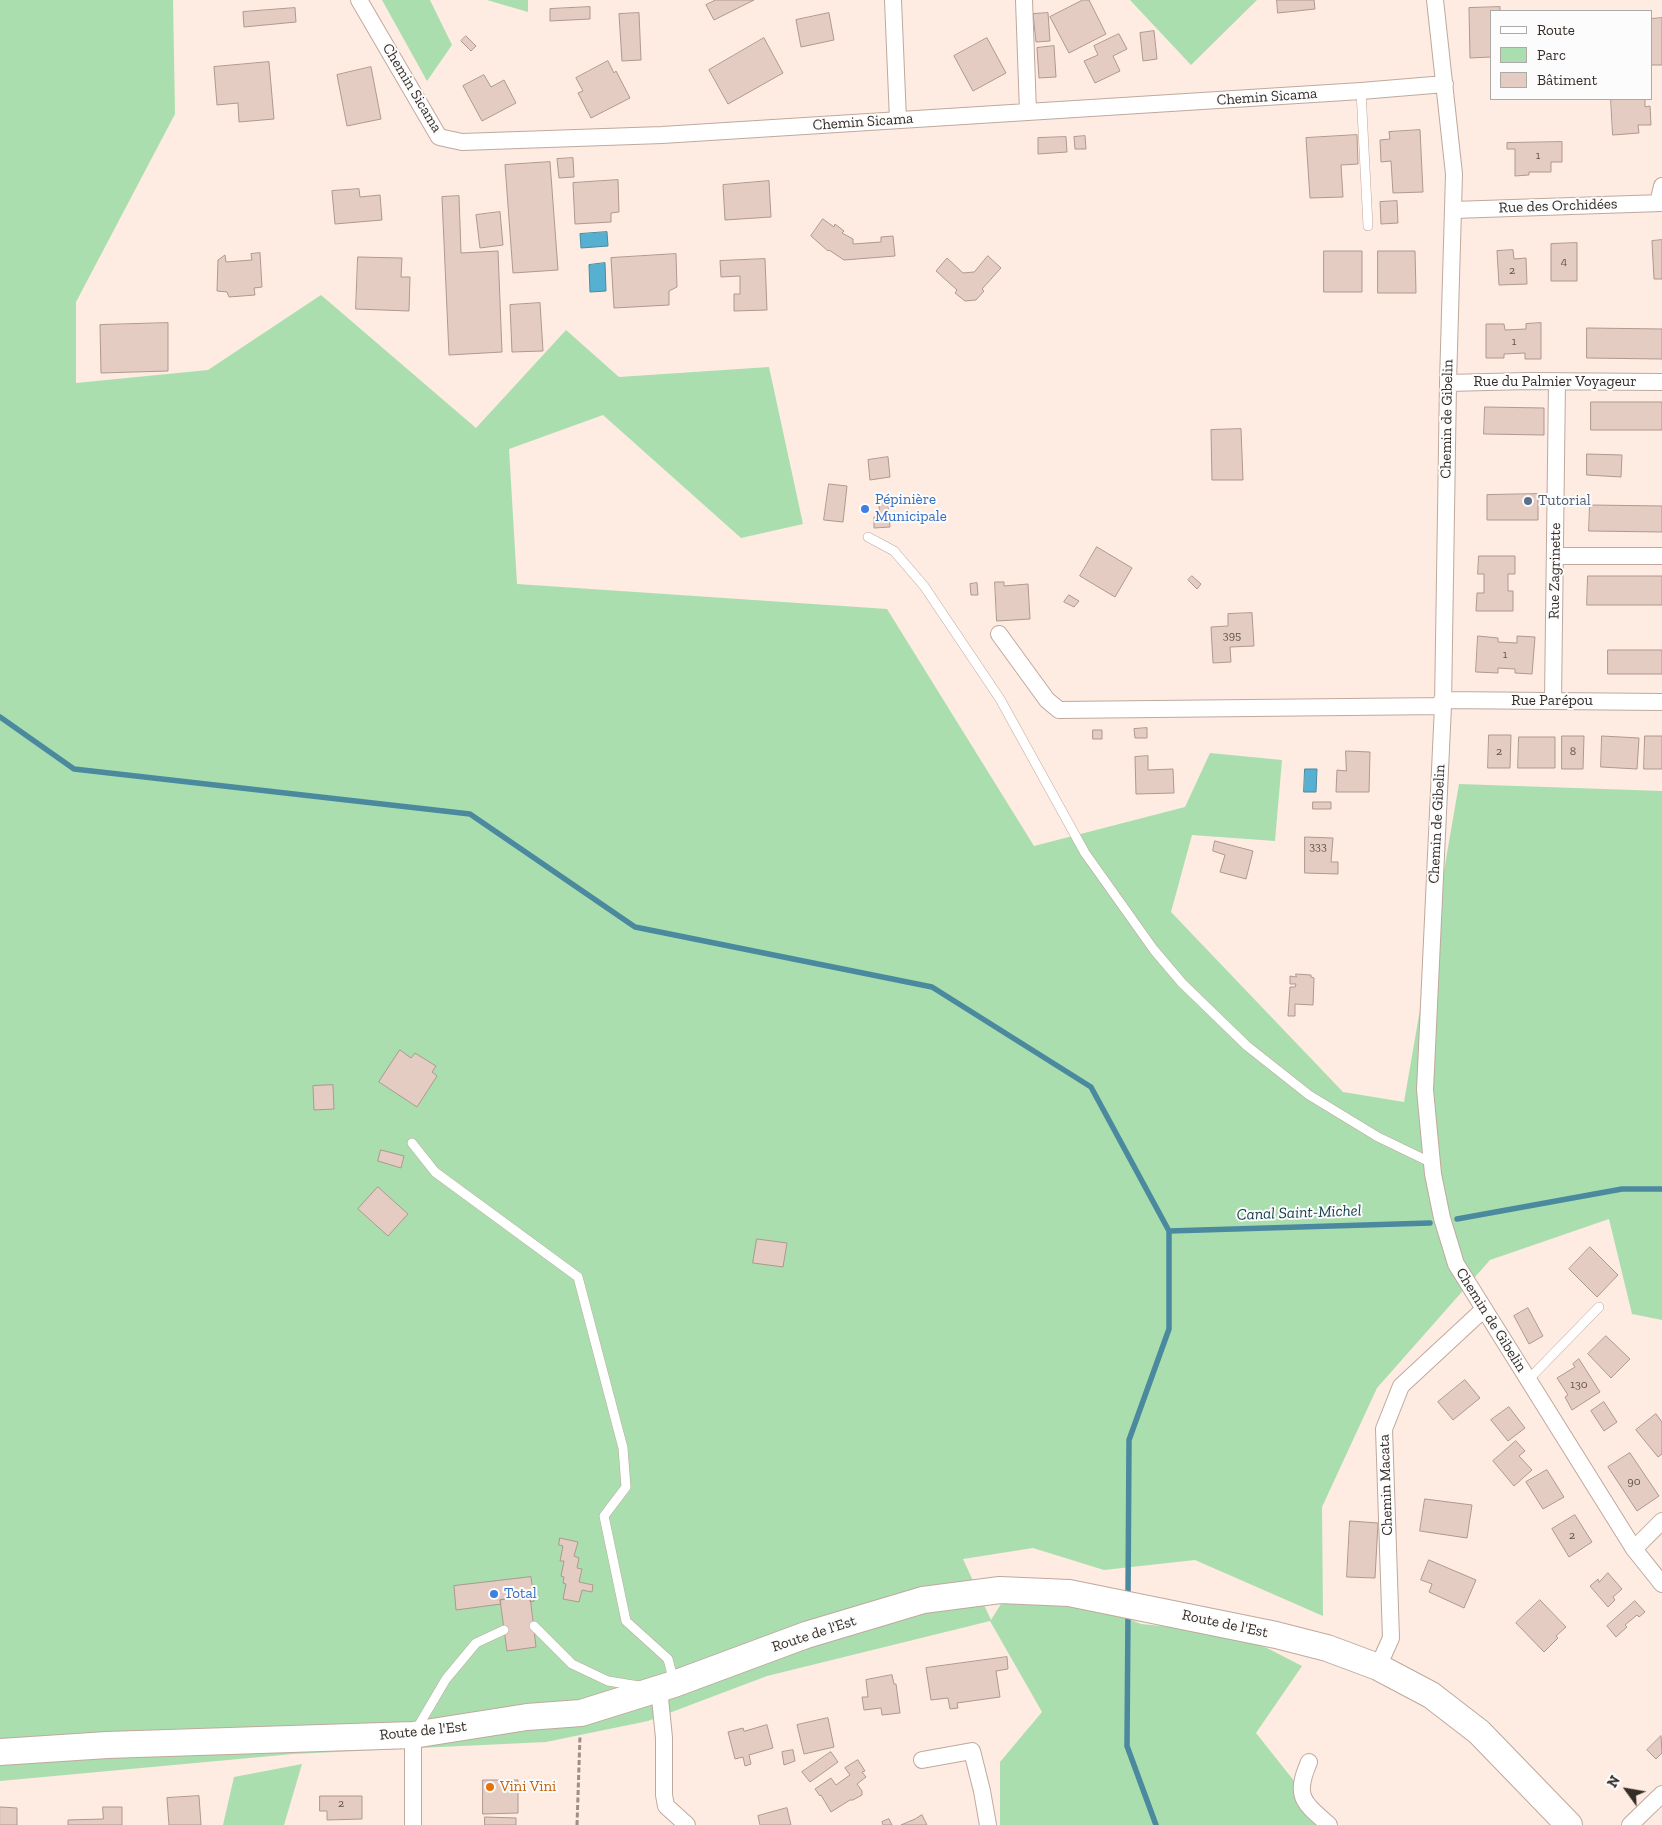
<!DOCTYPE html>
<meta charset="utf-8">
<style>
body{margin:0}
#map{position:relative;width:1662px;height:1825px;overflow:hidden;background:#feebe1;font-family:"Zilla Slab",serif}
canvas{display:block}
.legend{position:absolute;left:1490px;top:10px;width:162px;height:90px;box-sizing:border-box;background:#fcfcfc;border:1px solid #aca9a7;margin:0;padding:6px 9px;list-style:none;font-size:15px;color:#352d28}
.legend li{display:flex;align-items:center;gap:10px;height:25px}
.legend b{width:25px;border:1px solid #aca9a7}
.north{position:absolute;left:1602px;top:1765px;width:50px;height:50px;-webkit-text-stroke:4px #fcfcfc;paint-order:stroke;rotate:302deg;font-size:14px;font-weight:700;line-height:20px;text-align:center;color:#352d28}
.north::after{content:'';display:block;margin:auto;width:18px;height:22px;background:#352d28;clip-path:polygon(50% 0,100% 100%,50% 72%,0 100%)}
</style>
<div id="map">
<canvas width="1662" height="1825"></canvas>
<ul class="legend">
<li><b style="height:6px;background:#fff"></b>Route</li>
<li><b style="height:14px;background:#aadeaf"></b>Parc</li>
<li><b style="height:14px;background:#e4ccc2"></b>Bâtiment</li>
</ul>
<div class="north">N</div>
</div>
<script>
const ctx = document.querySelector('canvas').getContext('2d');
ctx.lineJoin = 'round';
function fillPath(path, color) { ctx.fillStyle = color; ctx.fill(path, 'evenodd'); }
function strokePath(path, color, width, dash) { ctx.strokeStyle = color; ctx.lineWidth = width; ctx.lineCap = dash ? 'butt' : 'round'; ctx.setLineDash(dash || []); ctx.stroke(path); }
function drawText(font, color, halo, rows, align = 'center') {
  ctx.font = font + ' "Zilla Slab",serif'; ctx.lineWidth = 4; ctx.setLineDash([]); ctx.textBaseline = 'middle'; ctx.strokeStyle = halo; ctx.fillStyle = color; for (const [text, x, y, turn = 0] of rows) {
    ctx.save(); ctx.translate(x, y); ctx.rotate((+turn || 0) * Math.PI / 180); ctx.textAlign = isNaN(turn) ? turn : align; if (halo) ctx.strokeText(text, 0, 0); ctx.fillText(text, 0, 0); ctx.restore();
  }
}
fillPath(new Path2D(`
 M0,0h173l2,114 -99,188v81l132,-13 113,-75 155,133 90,-98 53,47 150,-10 34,157 -62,14 -138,-123 -94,34 8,135 370,25 147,237 151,-39 25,-54 72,7 -7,81 -83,-6 -21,77 172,180 61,10 55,-318 203,7v529l-30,-6 -23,-95 -119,41 -113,128 -55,119 1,109 -128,-56 -91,10 -71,-22 -70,11 28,61 15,-24 80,6 55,22 81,8 45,16 35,18 -46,67 73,92h-329v-63l42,-50 -52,-91 -223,55 -119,45 -102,21 -253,12 -293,27z
 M382,0h48l22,45 -25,36z
 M487,0h41v12z
 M1130,0h127l-66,65z
 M302,1764l-18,61h-61l11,-48z`), '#aadeaf');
const water = new Path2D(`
 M607,232l1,14 -27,2 -1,-14z
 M605,263l1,28 -16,1 -1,-27z
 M1305,769h12l-1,23h-12z`);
fillPath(water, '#55b0d1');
strokePath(water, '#4b899e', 1);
strokePath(new Path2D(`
 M0,717l74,52 396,45 165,113 297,60 159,100 78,144v98l-40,111 -1,158
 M1457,1219l165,-30h40
 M1169,1231l261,-8
 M1128,1612l-1,134 29,79`), '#4b899e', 5.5);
const building = new Path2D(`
 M716,0h38l-40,20 -8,-15z
 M1083,0h6l17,34 -37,19 -19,-36z
 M1277,0h37l1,9 -37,4z
 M590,7v12l-40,2v-12z
 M1500,7v4h-9v46l-21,1 -1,-50z
 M295,8l1,14 -52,5 -1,-15z
 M639,13l2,47 -19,1 -3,-47z
 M829,13l5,27 -33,7 -5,-27z
 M1048,13l2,28 -14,1 -3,-28z
 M1662,18v47h-11v-46z
 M1154,31l3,28 -14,2 -3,-28z
 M1119,34l8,15 -14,7 7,15 -25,12 -11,-22 14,-6 -4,-9z
 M466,36l10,10 -5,5 -10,-10z
 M764,38l19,35 -55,31 -19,-34z
 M987,38l19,35 -33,18 -19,-35z
 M1054,46l2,31 -17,1 -2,-30z
 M608,61l6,12 2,-2 14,27 -39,20 -13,-25 5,-2 -7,-13z
 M269,62l5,57 -35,3 -1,-19 -21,2 -3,-38z
 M371,67l10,52 -34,7 -10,-51z
 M484,75l7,12 13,-7 12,23 -34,18 -19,-35z
 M1611,99h34v8l5,-1 1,19h-13l1,8 -26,2z
 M1420,130l3,62 -30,1 -2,-32 -10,1 -1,-22 10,-1 -1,-7z
 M1357,135l1,29 -17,1 2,32 -33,1 -4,-60z
 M1085,136l1,13h-11l-1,-12z
 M1066,137l1,15 -29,2v-16z
 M1562,142v20h-11v10h-22v3l-14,1v-27h-8v-6z
 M573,158l1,19 -15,1 -2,-19z
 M550,162l8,108 -45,3 -8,-108z
 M618,180l1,32 -8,1v9l-36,2 -2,-41z
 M769,181l2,36 -46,3 -2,-35z
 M359,189l1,8 20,-2 2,25 -47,4 -3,-33z
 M459,196l2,57 37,-2 4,101 -53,3 -7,-158z
 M1397,201l1,22 -17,1 -1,-22z
 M500,212l3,33 -23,3 -4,-33z
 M823,219l11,8 1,-3 9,7 -2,2 11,6v5l28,-2v-5l12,-1 2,20 -51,4 -15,-10 -1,1 -17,-15z
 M1662,240v39h-8l-2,-38z
 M1577,243v38h-26v-37z
 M1513,250l1,9 12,-1 1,26 -28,1 -2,-34z
 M1324,251h38v41h-38z
 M1378,251h37l1,42h-38z
 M260,253l2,34 -8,1 1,7 -26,2 -2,-5 -10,-1 1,-31 7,-5 1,7 26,-2 -1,-6z
 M676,254l1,33 -8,4v14l-55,3 -3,-50z
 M988,256l13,12 -19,21 2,2 -8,9 -11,1 -10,-8 2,-3 -21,-19 11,-13 16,15 11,-1z
 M358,257l44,1 -1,19h9l-1,34 -53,-2z
 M765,259l2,51 -33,1v-17h6v-18l-19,1 -1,-16z
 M540,303l3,48 -31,1 -2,-47z
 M168,323v48l-67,2 -1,-48z
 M1541,323v36h-16v-6l-21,1v4h-18v-34h18l1,6 21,-1v-5z
 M1587,328l75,1v30l-75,-1z
 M1591,402h71v28h-71z
 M1485,407l59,1v27l-60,-1z
 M1241,429l2,51h-31l-1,-50z
 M1587,454l35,1 -1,22 -34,-2z
 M888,457l2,20 -20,3 -2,-20z
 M829,484l18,2 -4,36 -19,-2z
 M1538,494v26h-51v-25z
 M879,503h9l2,24 -16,1v-11h6z
 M1590,505l72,1v26l-73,-1z
 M1097,547l35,21 -17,29 -35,-21z
 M1479,556h36v18h-7v17h5v20h-37l1,-18h7v-19h-6z
 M1192,576l9,8 -4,5 -9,-9z
 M1588,576h74v29h-75z
 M995,582h9v4l24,-2 2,35 -33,2z
 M977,583l1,12h-7l-1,-11z
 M1069,595l10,6 -5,6 -10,-5z
 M1252,613l2,33 -24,1 1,15 -18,1 -2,-36 17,-1v-12z
 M1478,636l20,2v4l19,1v-7l18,1 -3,37 -17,-1v-4l-17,-1v5l-22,-1z
 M1608,650h54v24h-54z
 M1147,728v10h-12l-1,-9z
 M1093,730h9v9h-9z
 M1489,735h22l-1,33h-22z
 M1562,736h22l-1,33h-21z
 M1602,736l37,2 -2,31 -36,-2z
 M1645,736h17v33h-18z
 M1519,737h36v31h-37z
 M1346,751l24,1 -1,40h-33l1,-22 9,1z
 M1148,756v14l25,-1 1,24 -38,1 -1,-37z
 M1313,802h18v7h-18z
 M1305,837l28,1 -2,24h7v12l-33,-1z
 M1215,841l38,10 -7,28 -26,-7 5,-17 -12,-4z
 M1296,974l15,1v2l3,1 -1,27 -18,-1v12h-7l2,-29h5l1,-3h-6v-8l6,1z
 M400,1050l11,8 4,-5 21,13 -4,6 5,4 -20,31 -38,-25z
 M333,1085l1,24 -20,1 -1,-24z
 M381,1150l23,6 -3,12 -23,-7z
 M378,1187l30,27 -20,22 -30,-27z
 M757,1239l30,4 -4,24 -30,-4z
 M1590,1247l28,28 -21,22 -28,-28z
 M1528,1308l15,28 -14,8 -15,-28z
 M1606,1336l24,23 -19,19 -23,-24z
 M1579,1359l21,33 -28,18 -7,-13 3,-2 -11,-17 18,-11 -2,-3z
 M1465,1380l15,18 -27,22 -15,-18z
 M1604,1402l13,20 -13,9 -13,-20z
 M1509,1407l16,21 -17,13 -17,-21z
 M1656,1414l6,8v32l-4,3 -22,-27z
 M1516,1441l9,10 -6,5 13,14 -18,16 -21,-25z
 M1630,1453l29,43 -22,15 -29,-44z
 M1547,1470l17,27 -21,12 -17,-27z
 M1425,1499l47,6 -5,33 -47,-7z
 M1575,1515l17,27 -23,15 -17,-28z
 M1350,1521l28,2 -3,55 -28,-1z
 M560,1538l18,4 -4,14 5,2 -2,10 5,1 -3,13 14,3 -1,7 -10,-2 -3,12 -16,-3 3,-15 -3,-1 1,-6 -3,-1 3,-15h-4l3,-15 -4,-1z
 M1429,1560l47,20 -12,28 -35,-16 3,-8 -11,-4z
 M1608,1573l14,16 -9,8 2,3 -7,7 -18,-21 8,-7 1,3z
 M531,1577l3,24 -4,1v-6l-30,4 1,4 -45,6 -2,-24z
 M530,1596l6,51 -29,4 -7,-51z
 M1540,1600l26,27 -10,9 2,2 -14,14 -28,-29z
 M1635,1601l10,11 -6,5 -2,-2 -12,10 2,2 -11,10 -9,-11z
 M1007,1657l1,12 -12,2 4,26 -43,6 1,5 -8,1 -2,-11 -17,2 -5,-32z
 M892,1675l2,9h2l4,29 -18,2 -1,-7 -17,2 -2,-13h6l-2,-17z
 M828,1718l6,29 -30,7 -7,-29z
 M767,1725l6,23 -24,7 2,9 -6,2 -2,-9 -8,2 -7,-27 15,-4 1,3z
 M1661,1736l1,17 -6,6 -9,-9z
 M793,1750l2,11 -11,4 -2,-13z
 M831,1752l7,10 -28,20 -8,-10z
 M858,1760l7,11 -3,1 4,5 -9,7 5,7v4l-9,5h-3l-19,12 -10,-17 -1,1 -5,-7 16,-11 5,7 14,-10 -5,-7z
 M483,1780h35v33l-35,1z
 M199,1796l2,29h-32l-2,-27z
 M320,1796h42v23l-35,1v-9h-7z
 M0,1807l17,1v17h-17z
 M103,1807h19v18h-54v-5l35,-1z
 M787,1808l4,17h-31l-2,-9z
 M922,1815l5,10h-26l14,-6z
 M485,1817l31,1v7h-31z
 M889,1819l3,6h-9l-1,-3z`);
fillPath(building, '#e4ccc2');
strokePath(building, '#af988f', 1);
const service = new Path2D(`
 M1361,91l7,135
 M868,537l26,14 30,35 76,113 85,154 69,97 28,33 65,63 62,49 69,42 54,26
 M412,1143l23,29 143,105 45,171 3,39 -22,29 22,105 42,38 6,23
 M1528,1380l71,-73
 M534,1626l38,38 36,17 31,5
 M416,1730l30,-51 30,-36 28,-13`);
const minor = new Path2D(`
 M359,0l80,137 23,5 200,-7 699,-44 84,-7
 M893,0l5,120
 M1024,0l4,112
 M1435,0l19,174 -6,209 -5,323 -18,384 8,84 9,44 14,46 178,285 28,35
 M1658,203l4,-17
 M1453,210l209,-7
 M1448,383l79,-2 135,1
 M1555,556h107
 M999,634l48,66 12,10 384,-4
 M1442,700l220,2
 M1553,701l4,-320
 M1634,1549l28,-28
 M1378,1667l13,-29 -7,-209 17,-43 83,-77
 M659,1688l5,50v57l2,11 21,19
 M922,1760l50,-9 10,40 6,34
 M1309,1762c-15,35 -6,40 20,63
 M413,1825v-90
 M1630,1825l32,-31`);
const primary = new Path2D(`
 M0,1752l107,-7 306,-10 114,-18 54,-4 93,-29 132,-49 117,-35 77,-10 69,3 207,42 51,13 51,19 53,28 48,37 90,93`);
strokePath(service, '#bfa99d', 10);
strokePath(minor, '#bfa99d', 18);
strokePath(primary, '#bfa99d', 28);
strokePath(new Path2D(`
 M577,1825l3,-89`), '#9d8f87', 3, [5, 2.5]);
strokePath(service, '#fff', 9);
strokePath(minor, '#fff', 16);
strokePath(primary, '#fff', 26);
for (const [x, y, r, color] of [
 [1528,501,5,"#5c6f8a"],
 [865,509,5,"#3f7fe0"],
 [494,1594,5,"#3f7fe0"],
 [490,1787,5,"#e8710a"]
]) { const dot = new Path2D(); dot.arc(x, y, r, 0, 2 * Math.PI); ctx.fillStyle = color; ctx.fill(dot); strokePath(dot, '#fcfcfc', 2); }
drawText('12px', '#61554e', null, [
 ["1",1538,156],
 ["4",1564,262],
 ["2",1512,271],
 ["1",1514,342],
 ["395",1232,636],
 ["1",1505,655],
 ["2",1499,752],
 ["8",1573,752],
 ["333",1318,847],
 ["130",1579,1385],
 ["90",1634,1482],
 ["2",1572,1536],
 ["2",341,1804]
]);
drawText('15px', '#352d28', '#fcfcfc', [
 ["Chemin Sicama",412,88,59],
 ["Chemin Sicama",1267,97,-4],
 ["Chemin Sicama",863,122,-4],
 ["Rue des Orchidées",1558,206,-2],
 ["Rue du Palmier Voyageur",1555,382],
 ["Chemin de Gibelin",1447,419,-89],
 ["Rue Zagrinette",1555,571,-89],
 ["Rue Parépou",1552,701],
 ["Chemin de Gibelin",1437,824,-87],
 ["Chemin de Gibelin",1491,1320,58],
 ["Chemin Macata",1386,1485,-92],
 ["Route de l'Est",1225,1624,12],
 ["Route de l'Est",814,1634,-18],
 ["Route de l'Est",423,1731,-6]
]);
drawText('15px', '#366cbe', '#fcfcfc', [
 ["Pépinière",875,500],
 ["Municipale",875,517],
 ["Total",504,1594]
], 'left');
drawText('15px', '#4e5e75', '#fcfcfc', [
 ["Tutorial",1538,501]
], 'left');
drawText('15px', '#c56008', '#fcfcfc', [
 ["Vini Vini",500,1787]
], 'left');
drawText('italic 16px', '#113b49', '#fcfcfc', [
 ["Canal Saint-Michel",1299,1213,-2]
]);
</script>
